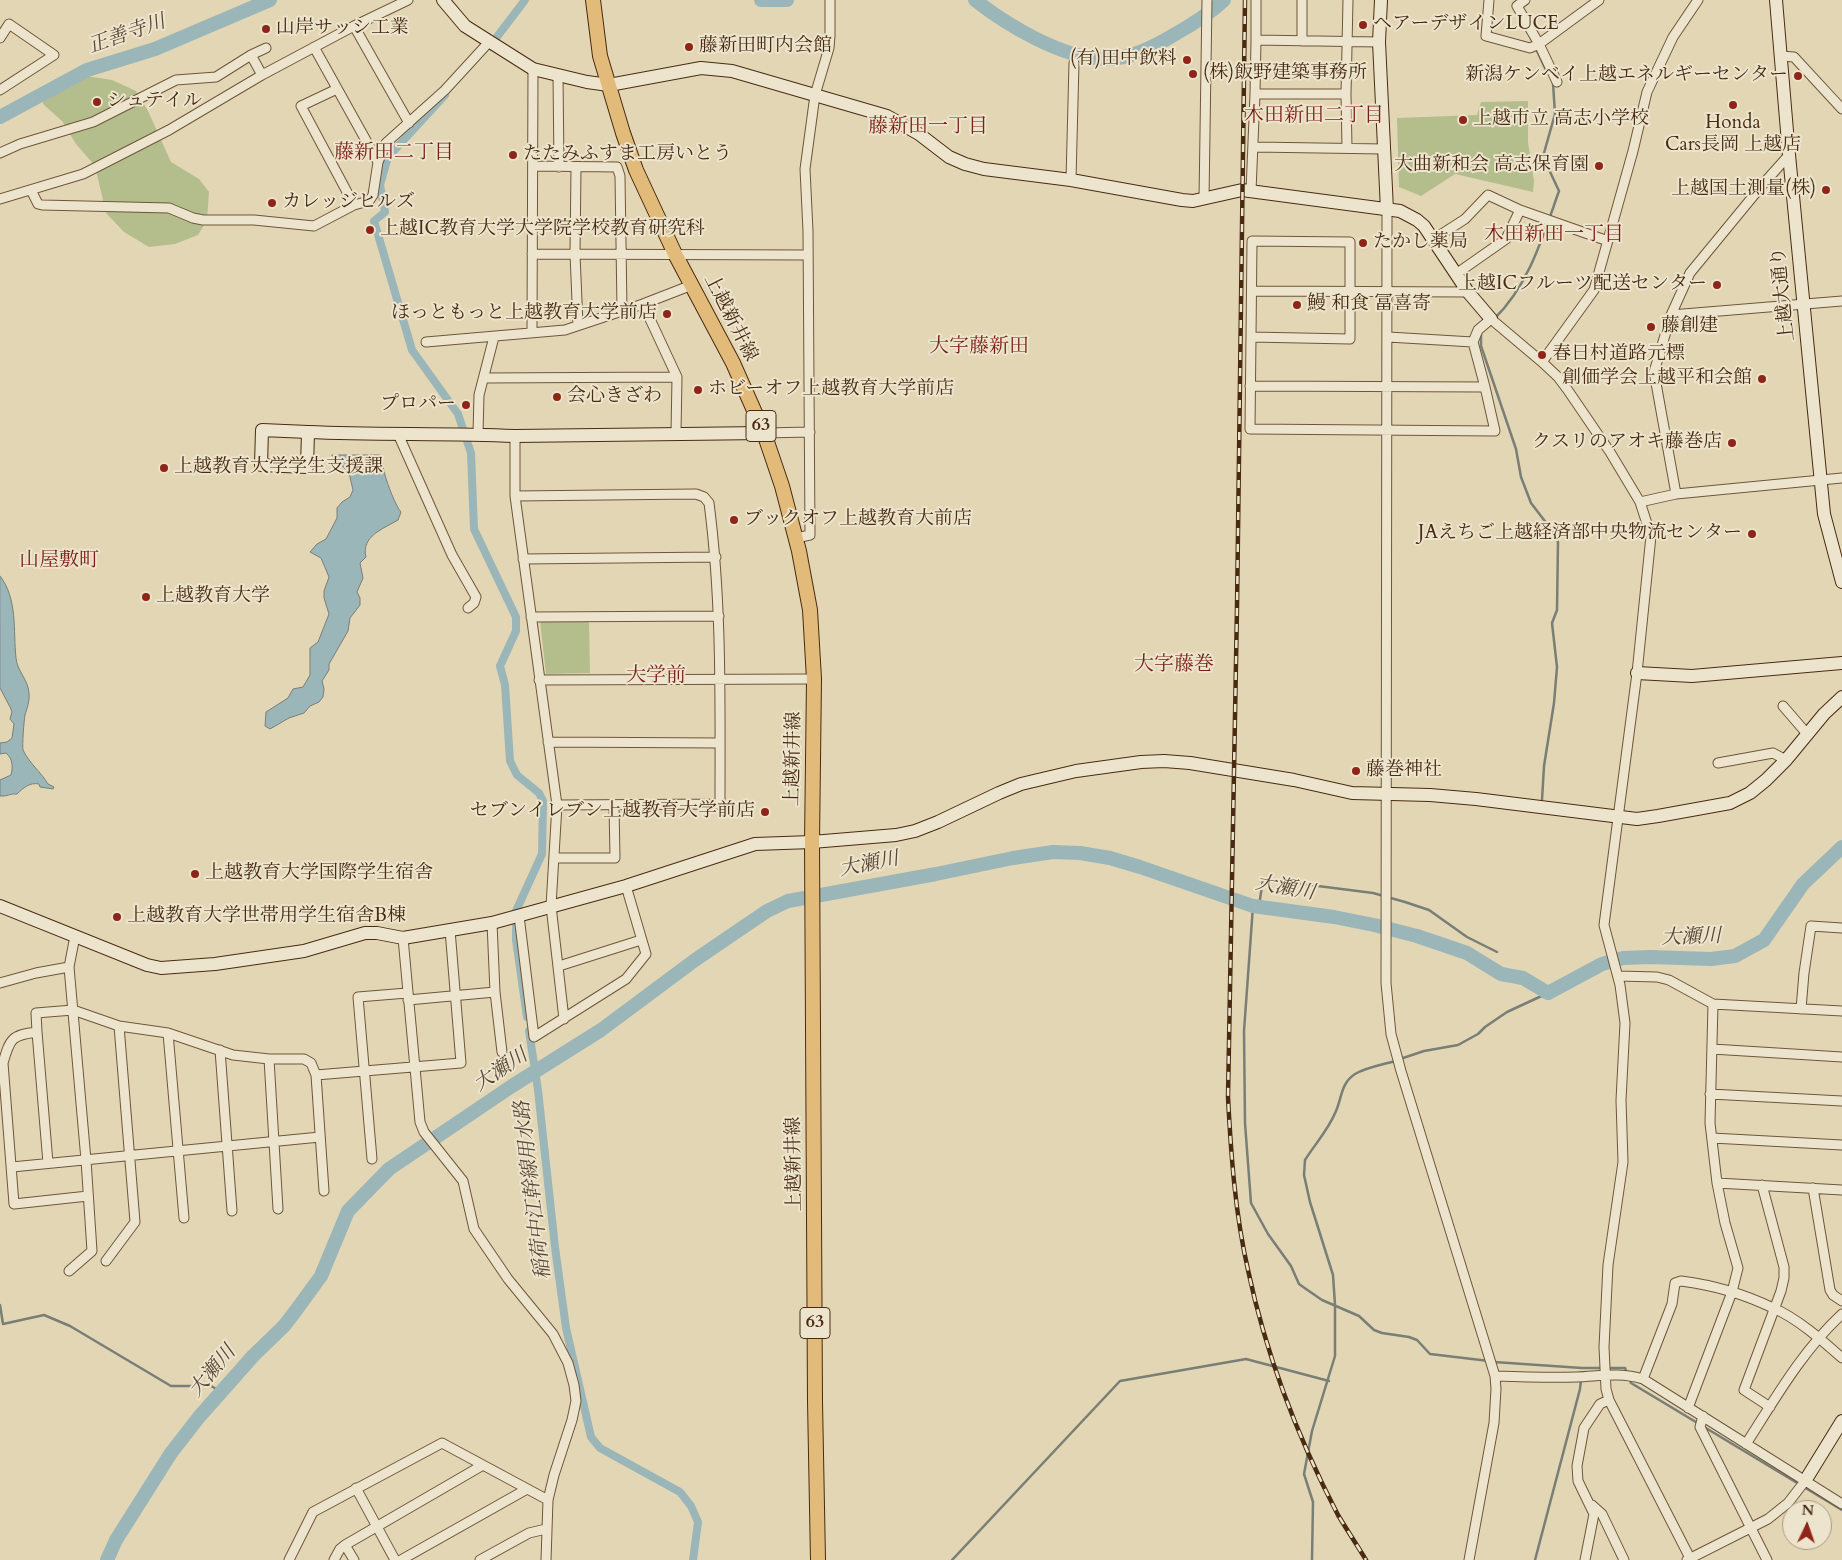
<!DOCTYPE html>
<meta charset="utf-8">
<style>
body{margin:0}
#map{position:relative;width:1842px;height:1560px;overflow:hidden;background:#e3d6b4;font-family:Cardo,serif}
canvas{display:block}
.north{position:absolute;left:1782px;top:1500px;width:50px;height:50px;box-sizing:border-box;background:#ede4ce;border:1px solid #ab9a82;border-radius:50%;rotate:3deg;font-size:14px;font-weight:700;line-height:20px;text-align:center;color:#482b11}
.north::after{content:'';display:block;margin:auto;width:18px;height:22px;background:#8f2418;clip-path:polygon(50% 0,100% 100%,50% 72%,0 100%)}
</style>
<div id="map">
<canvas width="1842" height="1560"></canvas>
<div class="north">N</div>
</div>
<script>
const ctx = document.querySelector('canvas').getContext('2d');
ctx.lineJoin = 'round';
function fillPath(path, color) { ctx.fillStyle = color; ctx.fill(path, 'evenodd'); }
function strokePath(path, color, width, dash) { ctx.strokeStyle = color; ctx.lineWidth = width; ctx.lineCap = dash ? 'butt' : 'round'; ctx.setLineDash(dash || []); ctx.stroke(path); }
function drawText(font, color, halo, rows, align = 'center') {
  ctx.font = font + ' Cardo,"Noto Serif JP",serif'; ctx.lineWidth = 4; ctx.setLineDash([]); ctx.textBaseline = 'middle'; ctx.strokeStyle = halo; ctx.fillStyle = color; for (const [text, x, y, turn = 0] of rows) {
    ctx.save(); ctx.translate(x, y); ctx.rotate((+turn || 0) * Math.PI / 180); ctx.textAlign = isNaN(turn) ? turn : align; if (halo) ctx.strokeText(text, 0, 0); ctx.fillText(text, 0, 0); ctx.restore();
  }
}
fillPath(new Path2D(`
 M86,76l26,4 24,11 12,20 23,51 28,17 10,13 -2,28 -9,15 -23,9 -26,3 -25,-15 -18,-19 -11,-47 -19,-22 -14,-23 -19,-17 -1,-7 1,-9 17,-7z
 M1528,101v41l6,39 -1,11 -78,-18 -34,22 -22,-9 -2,-69 80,-3 4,-13z
 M589,620l1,53 -44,1 -6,-53z`), '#b4bd8c');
const water = new Path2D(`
 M332,455h49c2,7 2,14 4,20 2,8 11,32 16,37l-3,8c-15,9 -37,16 -32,37l-6,6 3,15 -6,14 3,6v7l-10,13 -2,13 -19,33v6l-7,11 2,8 -1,8 -4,5 -9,4 -6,7 -15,5 -19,11 -5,-3 1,-14 22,-14 5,-9 10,-2 7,-12v-27l8,-6 11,-28 -5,-16v-7l5,-14 -8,-19 -11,-6 7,-8 9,-5 11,-21v-10l5,-6 8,-5 3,-7 -4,-17z
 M0,576c18,23 13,55 16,82 1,13 12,21 13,35 1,8 -2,15 -4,22 -1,5 -3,31 -2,35 6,13 18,22 25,34l6,3 -1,2 -13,-2 -1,-3c-9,-2 -16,4 -22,10 -6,-1 -11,3 -17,2v-16l11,-5c2,-8 2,-16 -5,-22l-6,1v-11l7,-1 5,-4 2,-14 -4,-5 2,-7 -2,-5 -10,-19z`);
fillPath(water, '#9ab6b9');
strokePath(water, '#797e76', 1);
strokePath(new Path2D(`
 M1530,36l16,34
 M1494,319c35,-34 49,-83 65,-128l-14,-30 -1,-8 11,-39 -2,-31
 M1481,334v12l35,103 5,28 10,26 23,30 4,9 -1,68 -5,13 5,44 -3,36 -10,63 -2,34
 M1253,906l-9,125 1,92 6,80 17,31 23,32 8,18 7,5 16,11 37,16 15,14 8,3 27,4 8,3 13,14 59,7
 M1259,906l4,-27 110,14 32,9 24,8 38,27 30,15
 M1400,1059l24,-8 34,-6 20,-11 7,-7 22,-15 41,-19
 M0,1305l3,19 41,-9 26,11 101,60h40l11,6
 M1494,1362l88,6h43l2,5
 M1629,1378l2,5 211,127
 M952,1560l168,-179 126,-22 83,22
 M1312,1560l1,-58 -9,-28 8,-43 23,-75v-51l-2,-30 -23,-73 -6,-27 1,-15c10,-16 24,-31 31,-49 6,-14 5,-28 19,-37 12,-7 27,-9 40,-13
 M1535,1560l45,-171 1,-9`), '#797e76', 2.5);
strokePath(new Path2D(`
 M490,46l35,-46
 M445,95l-57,62 -8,28 5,27 -11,9 38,129 46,64 13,39 3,76 42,88v14l-16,35 5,19 5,76 7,14 22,18 4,8 -1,53 -26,57v29l11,77
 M529,1031l9,59 17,157 11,81 25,109 9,11 80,44 11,14 7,16 -5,38`), '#9ab6b9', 8);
strokePath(new Path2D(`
 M761,0h26
 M975,0c32,25 85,57 127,59 27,1 52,-12 75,-26 16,-9 33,-20 47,-33
 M0,117l87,-47 68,-21 115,-49
 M107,1560l9,-20 55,-87 28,-36 54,-61 31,-30 13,-17 24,-33 27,-65 41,-42 123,-83 89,-56 94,-70 72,-49 21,-10 148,-27 77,-16 40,-6 27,1 30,5 30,9 113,39 81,11 40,8 43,11 50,17 34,21 22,4 25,15 54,-29 21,-6 27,-1 61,2 24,-3 29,-16 39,-56 39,-37`), '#9ab6b9', 14);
const street = new Path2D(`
 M1256,0v40l123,2
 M1302,0v41
 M1489,0l-3,36 44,12 9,-4 60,-44
 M1525,0l-8,6 22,38 18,38
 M354,26l55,97
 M0,38l9,-14 45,31 -54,35
 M1256,40l-1,54h91l2,-94
 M314,47l64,115
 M251,55l11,20
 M1781,56l13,1 48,52
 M558,75l1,92
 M337,89l-36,17 53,99
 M1346,94l1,54
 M1254,147l130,2
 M0,153l20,-9 73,-22 83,-42 40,-3 35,-22 15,-7
 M533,166l84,1 3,9 2,134
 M576,168l-1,86 3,71
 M1071,180l3,-117
 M31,190l7,14 4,1 127,3 24,10 10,2h51l60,6 40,-21 15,-4 4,-6 5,-33 8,-19 59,-53 44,-48
 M1251,191l4,-97
 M0,199l83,-25 86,-44 93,-55 92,-49 54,-26
 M1204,199l3,-199
 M1387,210l-1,773 5,51 10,37 94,305 1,13 -2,34 -25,137
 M1434,239l31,-20 23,-24 32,15 88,31
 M1252,241l98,1v97l-99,-2z
 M532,254l276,1
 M1456,274l50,-35 14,-29
 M1252,291l216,1
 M643,304l34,73 -1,56
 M1671,315l171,-14
 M532,332l1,-263
 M1251,337l-1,92 245,2 -10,-44
 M1388,337l85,5 5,-12 13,-11 51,43 16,15 9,12 43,63 30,50 11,34 -14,137 -33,252 16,60 5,38 -4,77 2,62 -15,103 -4,82 2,42 3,11 82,160
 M426,342l139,-12 78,-26 49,-19
 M1542,362l52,-72 39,-139 14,-59 26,-55 25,-37
 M484,378l193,-1
 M1250,386l235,1 -12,-45
 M764,433l46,-1
 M398,434l54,121 24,42 -2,6 -6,5
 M478,434l1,-39 15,-58
 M515,436v60l42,309 -6,101 13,113
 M1676,494l-22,-122 17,-57 19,-42 74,-90 25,-28
 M515,496l181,-2 8,3 5,6c13,100 11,200 11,301l-163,1
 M1640,502l36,-8 166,-16
 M796,538l14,-3 -2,-304 -3,-62 10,-74 14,-47 1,-12v-36
 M523,559l193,-2
 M531,617l188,-1
 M539,680l275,-1
 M1783,706l25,29
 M548,742l172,1
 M1718,763l55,-10 13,7
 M554,858h61l-1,-53
 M519,916l15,121 92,-58 20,-25 -20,-68
 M492,923l3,69 7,60
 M403,938l17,184 4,10 39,49 11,48 34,50 45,55 15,29 6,22 2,16 -4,19 -18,55 -6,25
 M559,966l82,-26
 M1618,976l39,1 12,3 44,24 129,7
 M0,983l36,-10 33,-6
 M408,1000l87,-8
 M1801,1009l3,-36 7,-47 31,2
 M37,1032l11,131
 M168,1033l16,185
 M1712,1049l130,8
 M220,1050l12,161
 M269,1059l9,150
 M316,1075l145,-12 -11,-133
 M1710,1094l132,7
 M1712,1138l130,7
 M372,1159l-14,-162 49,-4
 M12,1167l308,-30
 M1717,1183l125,7
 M1762,1185l22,82v11l-3,13 -37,99 26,17
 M1813,1188l17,102 3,5 9,6
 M88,1196l-74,8 -11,-141c7,-25 9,-28 34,-31l-1,-19 37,-3 46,16 49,7 65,22 36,4h35l7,4 5,12 8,116
 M106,1261l29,-39 -16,-196
 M69,1271l23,-20 -6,-91 -17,-193 6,-31
 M1495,1376c27,1 55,2 82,1 24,-1 43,-5 66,2l199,125
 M1643,1379l29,-75 3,-21 6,-2c32,4 63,13 92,27 24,10 50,33 69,50
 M1688,1408l44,-116 6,-24 -13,-45 -8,-40 -7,-60 3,-119
 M1703,1416l-3,11 67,133
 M1746,1444c29,-45 56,-93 96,-130
 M356,1488l39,72
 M1592,1505l10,9 22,46
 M345,1545l9,15
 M289,1560l24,-48 129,-69 106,57 -2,60
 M334,1560l6,-11 5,-4 138,-80
 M401,1560l126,-71
 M480,1560l49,-27 17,-4
 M1585,1560l9,-46 -16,-33 -1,-15 7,-38 16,-24 9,-4
 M1687,1560l81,-41 20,-16 17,-22`);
const secondary = new Path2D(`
 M443,0l22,26 68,43 54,13 22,3 92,-17 31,3 155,45 32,18 30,23 16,7 19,5 87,11 111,20 11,1 49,-11 158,21 17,9 7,6 44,66 23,27
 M1381,0l-2,42 8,168
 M1776,0l13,155 35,359 18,68
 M308,432l-46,-2 -1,35 46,2 1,-35c69,3 138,1 207,4l249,-3
 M1637,673l55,3 150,-13
 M0,906l147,59 14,3 54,-4 89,-13 61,-18h12l26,5 89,-15 134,-37 129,-42 57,-2 84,-7 19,-4 23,-9 61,-29 22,-9 55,-13 65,-9 23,-1 26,2 104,17 58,13 78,2 46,4 161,20 21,-3 72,-13 20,-10 16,-13 20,-20 38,-46 18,-17
 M1805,1481l37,-60`);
const primary = new Path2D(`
 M593,0l7,56 23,77 13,37 39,84 58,109 31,70 18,53 17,65 11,59 4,69 -2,163 3,559 3,159`);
strokePath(street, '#6f563a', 11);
strokePath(secondary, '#482b11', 14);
strokePath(primary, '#482b11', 16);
strokePath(street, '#ede4ce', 9);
strokePath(secondary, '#ede4ce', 12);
strokePath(primary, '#e2bb7a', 14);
const rail = new Path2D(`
 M1245,0l-8,608 -9,489c3,58 7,116 20,173 18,85 50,168 90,245 9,15 19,30 28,45`);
strokePath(rail, '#482b11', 4.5);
strokePath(rail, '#ede4ce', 2.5, [8]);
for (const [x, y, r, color] of [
 [1363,25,5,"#8f2418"],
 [266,29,5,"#8f2418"],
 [689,47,5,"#8f2418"],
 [1187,60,5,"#8f2418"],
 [1193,74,5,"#8f2418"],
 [1798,76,5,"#8f2418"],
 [97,102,5,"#8f2418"],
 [1733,105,5,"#8f2418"],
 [1463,120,5,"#8f2418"],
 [513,155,5,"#8f2418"],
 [1599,166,5,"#8f2418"],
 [1826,190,5,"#8f2418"],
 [272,203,5,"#8f2418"],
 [370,230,5,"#8f2418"],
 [1363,243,5,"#8f2418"],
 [1717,285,5,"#8f2418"],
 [1297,305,5,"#8f2418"],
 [667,314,5,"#8f2418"],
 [1651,327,5,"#8f2418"],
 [1542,355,5,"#8f2418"],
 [1762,379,5,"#8f2418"],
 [698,390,5,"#8f2418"],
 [557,397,5,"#8f2418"],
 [466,405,5,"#8f2418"],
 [1732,443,5,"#8f2418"],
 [164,468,5,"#8f2418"],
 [734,520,5,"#8f2418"],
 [1752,534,5,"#8f2418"],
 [146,597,5,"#8f2418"],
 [1356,771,5,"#8f2418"],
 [765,812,5,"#8f2418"],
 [195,874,5,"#8f2418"],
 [117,917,5,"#8f2418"]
]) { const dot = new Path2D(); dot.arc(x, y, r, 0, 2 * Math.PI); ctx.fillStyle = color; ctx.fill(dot); strokePath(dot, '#ede4ce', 2); }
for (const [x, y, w] of [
 [761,426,30],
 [815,1323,30]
]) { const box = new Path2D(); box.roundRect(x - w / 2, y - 15.5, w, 31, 4); ctx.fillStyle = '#ede4ce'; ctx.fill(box); strokePath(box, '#482b11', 1); }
drawText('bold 18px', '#482b11', null, [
 ["63",761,426],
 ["63",815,1323]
]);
drawText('19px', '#482b11', '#ede4ce', [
 ["ヘアーデザインLUCE",1373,25],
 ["山岸サッシ工業",276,29],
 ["藤新田町内会館",699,47],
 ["(有)田中飲料",1177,60,"right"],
 ["(株)飯野建築事務所",1203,74],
 ["新潟ケンベイ上越エネルギーセンター",1788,76,"right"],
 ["シュテイル",107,102],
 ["上越市立 高志小学校",1473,120],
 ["Honda",1733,124,"center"],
 ["Cars長岡 上越店",1733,146,"center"],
 ["たたみふすま工房いとう",523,155],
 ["大曲新和会 高志保育園",1589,166,"right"],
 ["上越国土測量(株)",1816,190,"right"],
 ["カレッジヒルズ",282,203],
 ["上越IC教育大学大学院学校教育研究科",380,230],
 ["たかし薬局",1373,243],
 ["上越ICフルーツ配送センター",1707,285,"right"],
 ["鰻 和食 冨喜寄",1307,305],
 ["ほっともっと上越教育大学前店",657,314,"right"],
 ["藤創建",1661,327],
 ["春日村道路元標",1552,355],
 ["創価学会上越平和会館",1752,379,"right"],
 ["ホビーオフ上越教育大学前店",708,390],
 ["会心きざわ",567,397],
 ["プロパー",456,405,"right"],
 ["クスリのアオキ藤巻店",1722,443,"right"],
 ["上越教育大学学生支援課",174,468],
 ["ブックオフ上越教育大前店",744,520],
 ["JAえちご上越経済部中央物流センター",1742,534,"right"],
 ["上越教育大学",156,597],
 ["藤巻神社",1366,771],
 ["セブンイレブン上越教育大学前店",755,812,"right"],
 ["上越教育大学国際学生宿舎",205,874],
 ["上越教育大学世帯用学生宿舎B棟",127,917]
], 'left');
drawText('19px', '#482b11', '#ede4ce', [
 ["上越大通り",1784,294,-96],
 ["上越新井線",730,318,63],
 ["上越新井線",794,759,-89],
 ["上越新井線",795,1164,-91]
]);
drawText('italic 20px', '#584733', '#ede4ce', [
 ["正善寺川",127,35,-19],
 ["大瀬川",869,865,-11],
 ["大瀬川",1285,889,10],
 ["大瀬川",1691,938,-2],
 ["大瀬川",501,1071,-34],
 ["稲荷中江幹線用水路",534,1190,-97],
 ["大瀬川",213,1372,-50]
]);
drawText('20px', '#7a1f14', '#ede4ce', [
 ["木田新田二丁目",1314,116],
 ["藤新田一丁目",928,127],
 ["藤新田二丁目",394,153],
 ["木田新田一丁目",1554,235],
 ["大字藤新田",979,347],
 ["山屋敷町",59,561],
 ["大字藤巻",1174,665],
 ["大学前",656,676]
]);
</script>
